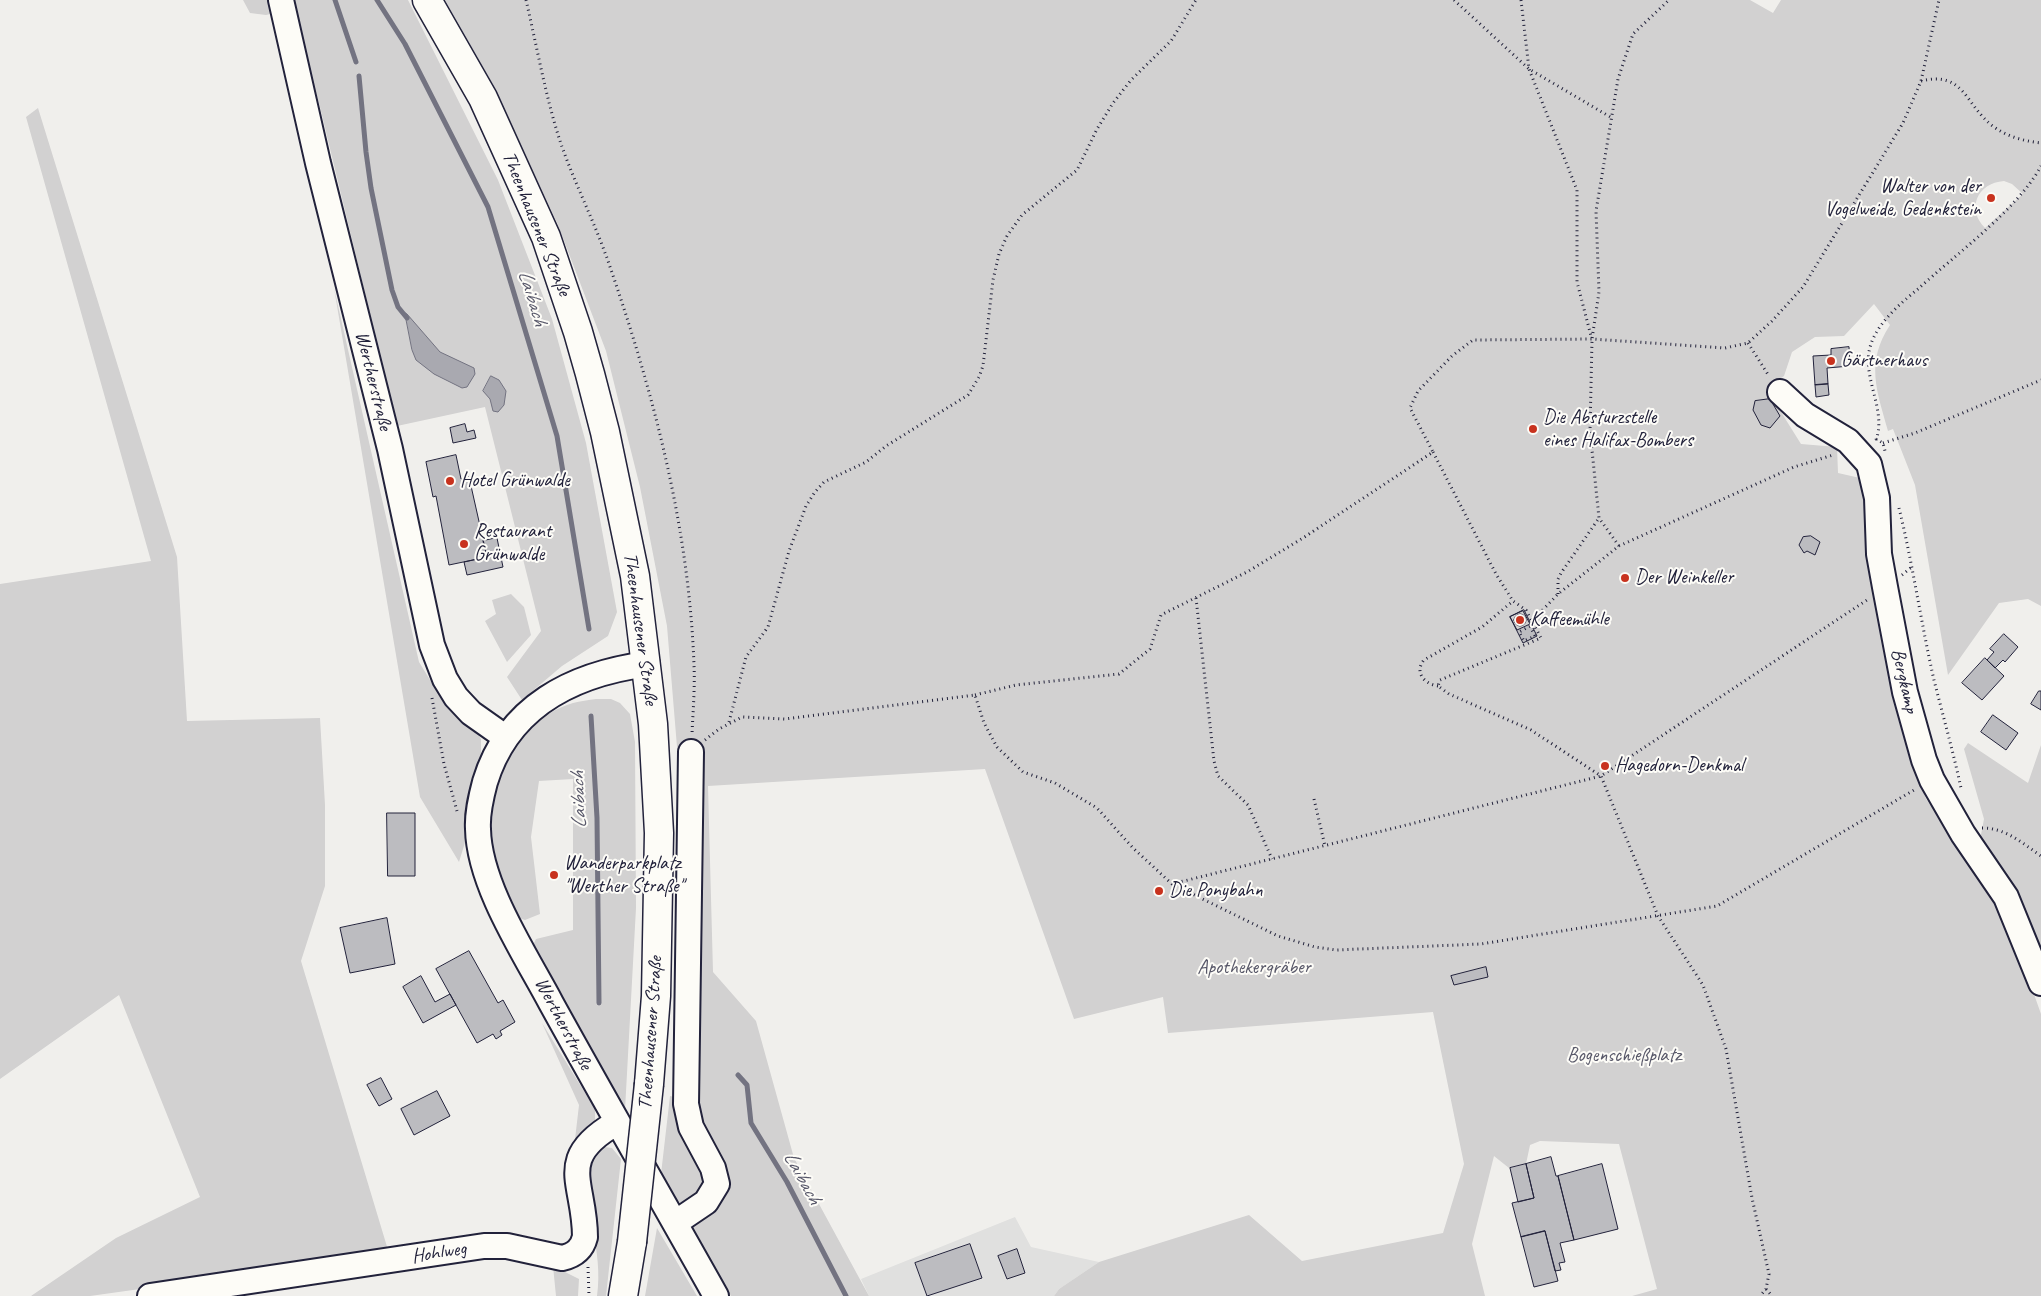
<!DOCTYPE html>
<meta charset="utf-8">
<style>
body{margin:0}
canvas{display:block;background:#f0efec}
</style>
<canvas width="2041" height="1296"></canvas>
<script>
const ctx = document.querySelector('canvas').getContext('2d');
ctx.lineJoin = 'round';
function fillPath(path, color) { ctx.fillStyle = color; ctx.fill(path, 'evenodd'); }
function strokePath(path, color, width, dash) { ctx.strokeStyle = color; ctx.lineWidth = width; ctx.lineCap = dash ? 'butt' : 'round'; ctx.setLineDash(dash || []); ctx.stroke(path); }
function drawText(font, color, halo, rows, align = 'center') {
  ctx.font = font + ' Caveat,sans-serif'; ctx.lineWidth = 4; ctx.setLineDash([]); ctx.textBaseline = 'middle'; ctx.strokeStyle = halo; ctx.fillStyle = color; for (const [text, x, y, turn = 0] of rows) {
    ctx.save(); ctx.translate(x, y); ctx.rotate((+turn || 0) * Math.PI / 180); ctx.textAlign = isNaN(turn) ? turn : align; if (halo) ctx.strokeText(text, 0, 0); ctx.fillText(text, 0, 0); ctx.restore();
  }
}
fillPath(new Path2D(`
 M1015,1217l16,30 68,15 -40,27 -5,7h-185l-8,-17z`), '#e0e0df');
fillPath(new Path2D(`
 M243,0h165l90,180 54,139 34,124 31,169 -9,24 -46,30 -40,34 -15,-23 34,-46 -56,-224 -88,19 -78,-323 -27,-94 -26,6 -16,-2z
 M445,0h1305l23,13 8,-13h260v606l-13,-7 -29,4 -51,72 -33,-190 -22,-56 -5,2c-11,-40 -23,-68 2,-106l-16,-21 -30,32 -29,1 -23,15 -8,24 -18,12 35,56 36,3 1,26 22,5 37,214 16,73 13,34 75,102 40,113v282h-409l25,-7 -38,-145 -79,-3 -10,4 -4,19 -17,4 -15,-12 -22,88 13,52h-431l5,-7 40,-27 150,-47 53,46 141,-28 21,-69 -31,-152 -265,21 -5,-36 -89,22 -89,-250 -277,17 5,186 43,49 38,137 75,138h-138l-39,-68 1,-8 19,-15 -12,-79 -8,-29 8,-318 -22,-20 -11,-133 -27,-139 -34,-136 -48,-126 -66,-142zM2004,181l8,3 11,10 -38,34c-19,-19 -8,-45 19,-47z
 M38,108l139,449 10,164 133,-3 5,87v81l-24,75 87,289 -162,27 -136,19h-59l85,-58 84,-41 -81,-202 -119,84v-495l151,-23 -125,-444z
 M334,288l85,374 27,44 30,25 5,8v17l-14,47v33l-8,26 -39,-65z
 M511,594l13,13 7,28 -24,27 -22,-41 11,-7 -4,-14z
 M596,699h15l9,4 10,11 5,28 1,166 -11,202 -92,-165 3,-6 37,-9v-151l-34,2 -8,56 9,77 -15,6 -6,-2c-10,-19 -19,-37 -23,-57 -15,-61 13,-139 77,-158 7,-2 16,-3 23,-4z
 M1968,743l60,40 13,-38v218l-62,-118 5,-26 -20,-70z
 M542,1023l53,86v12l-21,27 5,-43z
 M670,1096l4,1 34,90 -24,17 -9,-4 -14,-26z
 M597,1146l15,2 9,11 -15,137h-9c7,-46 -14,-89 -13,-134z
 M657,1228l40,68h-52z
 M553,1266l26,13 -1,17h-22z`), '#d2d1d1');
const water = new Path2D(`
 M405,313l2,1 33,38 34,16 1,6 -8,13 -5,1 -28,-14 -18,-14 -4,-10z
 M491,376l8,4 7,11 -2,14 -6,7 -5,-1 -3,-12 -7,-8z`);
fillPath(water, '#a9a9b0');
strokePath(water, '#737381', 1);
strokePath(new Path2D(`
 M335,0l21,62
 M377,0l28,44 83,163 69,229 32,193
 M359,76l7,76 5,36 21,102 6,17 9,11
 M591,716l6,102 2,185
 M738,1075l9,10 4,38 36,59 59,114`), '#737381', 5);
const building = new Path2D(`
 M1849,347l1,19 -23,2 1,16 -13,1 -2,-29 18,-1v-6z
 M1828,384l1,11 -13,2 -1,-12z
 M1770,399l10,17 -10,12 -9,-3 -8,-15 2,-9z
 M465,424l2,8 7,-2 2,8 -23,5 -3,-15z
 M456,455l5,24 8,-2 18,80 -38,8 -13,-69 -3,1 -7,-35z
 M1811,536l9,6 -5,13 -8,-4 -3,2 -5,-8 4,-8z
 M497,538l6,29 -36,8 -3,-13 23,-5 -4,-16z
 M1524,610l13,26 -14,7 -13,-26z
 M1523,611l7,13 -13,6 -7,-13z
 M1514 620a6 6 0 1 1 12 0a6 6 0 1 1-12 0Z
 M2004,634l14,13 -13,15 -2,-2 -8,8 -8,-8 7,-8 -4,-3z
 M1985,658l19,18 -22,24 -20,-17z
 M2039,691h2v19l-10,-6z
 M1993,715l25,18 -12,17 -25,-18z
 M387,813h28v63h-27z
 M387,918l8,46 -45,9 -10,-45z
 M469,951l29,52 5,-3 12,22 -15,9 2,4 -6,4 -3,-5 -16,9 -41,-74z
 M1486,967l2,10 -34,8 -3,-9z
 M421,976l14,26 15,-8 6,11 -33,18 -20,-36z
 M381,1078l11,21 -13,7 -12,-21z
 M437,1091l13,25 -36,19 -13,-26z
 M1551,1157l5,19h2l16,64 -14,3 5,19 -6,1 2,7 -6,1 -10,-40 -24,6 -9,-34 22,-5 -8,-34z
 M1526,1164l8,34 -16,4 -8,-34z
 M1602,1164l16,65 -44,11 -16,-64z
 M1545,1231l13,50 -24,6 -13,-50z
 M970,1244l12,34 -55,18 -12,-33z
 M1017,1249l8,24 -18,6 -9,-23z`);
fillPath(building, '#bcbcc0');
strokePath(building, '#22223b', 1);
const minor = new Path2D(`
 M281,0l37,163 72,286 42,196 13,34 11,18 15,16 34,24
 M1780,392l25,23 43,26 21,23 8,34 2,56 6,33 20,105 19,68 8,20 31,54 43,63 35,86
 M647,664c-74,10 -139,42 -162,118 -4,15 -8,31 -7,47 1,56 47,125 73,174 54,98 110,195 165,293
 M675,1223l31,-21 11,-18 -4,-16 -22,-41 -5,-23 5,-352
 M150,1296l334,-50h23l55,12c13,-3 20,-9 23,-21 0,-55 -31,-78 31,-114`);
const major = new Path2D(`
 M427,0l56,98 63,139 32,95 12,42 15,58 30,144 18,148 6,109 -3,163 -7,88
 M623,1296l9,-54`);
strokePath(minor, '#22223b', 28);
strokePath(major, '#22223b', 31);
strokePath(new Path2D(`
 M526,0c11,47 20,99 35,144 14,40 33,77 47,117 45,130 81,266 86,404 1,23 -1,46 -2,69
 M1454,0l75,69 83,49
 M1521,0l8,69 48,121v92l14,54
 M1921,81c44,-11 44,25 73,46 14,10 30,14 47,16
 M1748,343l21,33
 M1876,439l7,4 2,8
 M1876,440c12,-33 -19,-67 -3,-101 9,-20 28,-36 45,-50 37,-34 100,-80 123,-123
 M1883,443l32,-10 126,-53
 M1433,452l63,122 17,27 13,9 15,28 -101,42 -2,6 11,8 82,36 70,46 57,140 45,69 23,64 26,149 17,76 -3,15 -6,7
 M1899,508c14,57 22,115 35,172 9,36 19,71 27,108
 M1619,546l-20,-28 -9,-87 2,-92 7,-47 -3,-81 22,-132 15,-45 36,-34
 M1902,575l11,-9
 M1558,594v-15l3,-6 38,-55
 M1196,598l18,163 4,15 30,29 24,54
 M1532,621l26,-27 61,-48 175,-79 39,-12
 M1530,626l5,10 -11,5 -5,-9 15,-8
 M1438,686c-14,-2 -24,-14 -14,-26l58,-33 31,-26
 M975,695l41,-10 103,-11 31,-25 11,-34 86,-43 56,-34 130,-86 -23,-44 8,-17 34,-35 21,-16 119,-1 133,9 23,-5 24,-22 31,-34 100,-164 18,-42 18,-81
 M432,698l12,66 13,47
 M729,722l17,-65 22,-30 21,-76 17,-45 9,-14 9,-10 42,-20 20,-16 82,-51 11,-18 4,-11 10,-86 6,-26 8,-18 15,-21 55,-45 20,-41 16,-26 18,-23 40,-39 25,-41
 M705,740l14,-11 23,-12 43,2 190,-24 9,28 13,24 26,25 32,11 42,25 36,40 39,36 106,52 37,11 21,3 145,-6 236,-38 197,-116
 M1314,799l11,47
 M1982,828c24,0 40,15 59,28
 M1172,884l429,-108 266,-176
 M588,1267l1,29
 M1766,1289l6,7`), '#22223b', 3, [1, 4]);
strokePath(minor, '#fdfcf7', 24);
strokePath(major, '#fdfcf7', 28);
const majorBridge = new Path2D(`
 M632,1242l17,-158`);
strokePath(majorBridge, '#22223b', 31, []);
strokePath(majorBridge, '#fdfcf7', 28);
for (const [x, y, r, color] of [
 [1991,198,5,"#c8321e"],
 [1831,361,5,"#c8321e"],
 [1533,429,5,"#c8321e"],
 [450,481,5,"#c8321e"],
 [464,544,5,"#c8321e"],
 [1625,578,5,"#c8321e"],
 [1520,620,5,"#c8321e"],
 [1605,766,5,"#c8321e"],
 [554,875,5,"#c8321e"],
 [1159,891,5,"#c8321e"]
]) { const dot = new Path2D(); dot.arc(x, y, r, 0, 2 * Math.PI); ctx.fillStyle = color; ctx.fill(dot); strokePath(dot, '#fdfcf7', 2); }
drawText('20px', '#22223b', '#fdfcf7', [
 ["Walter von der",1981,187,"right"],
 ["Vogelweide, Gedenkstein",1981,210,"right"],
 ["Gärtnerhaus",1841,361],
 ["Die Absturzstelle",1543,418],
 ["eines Halifax-Bombers",1543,441],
 ["Hotel Grünwalde",460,481],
 ["Restaurant",474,532],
 ["Grünwalde",474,555],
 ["Der Weinkeller",1635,578],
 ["Kaffeemühle",1530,620],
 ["Hagedorn-Denkmal",1615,766],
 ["Wanderparkplatz",564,864],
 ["\"Werther Straße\"",564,887],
 ["Die Ponybahn",1169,891]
], 'left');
drawText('20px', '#22223b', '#fdfcf7', [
 ["Theenhausener Straße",536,224,68],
 ["Wertherstraße",373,381,76],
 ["Theenhausener Straße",640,629,82],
 ["Bergkamp",1904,681,77],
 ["Wertherstraße",563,1024,62],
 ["Theenhausener Straße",651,1033,-86],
 ["Hohlweg",439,1253,-9]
]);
drawText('20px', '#575768', '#fdfcf7', [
 ["Apothekergräber",1254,968],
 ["Bogenschießplatz",1624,1056]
]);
drawText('italic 21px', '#58586a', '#fdfcf7', [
 ["Laibach",532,298,73],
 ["Laibach",579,800,-92],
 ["Laibach",802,1178,61]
]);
</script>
